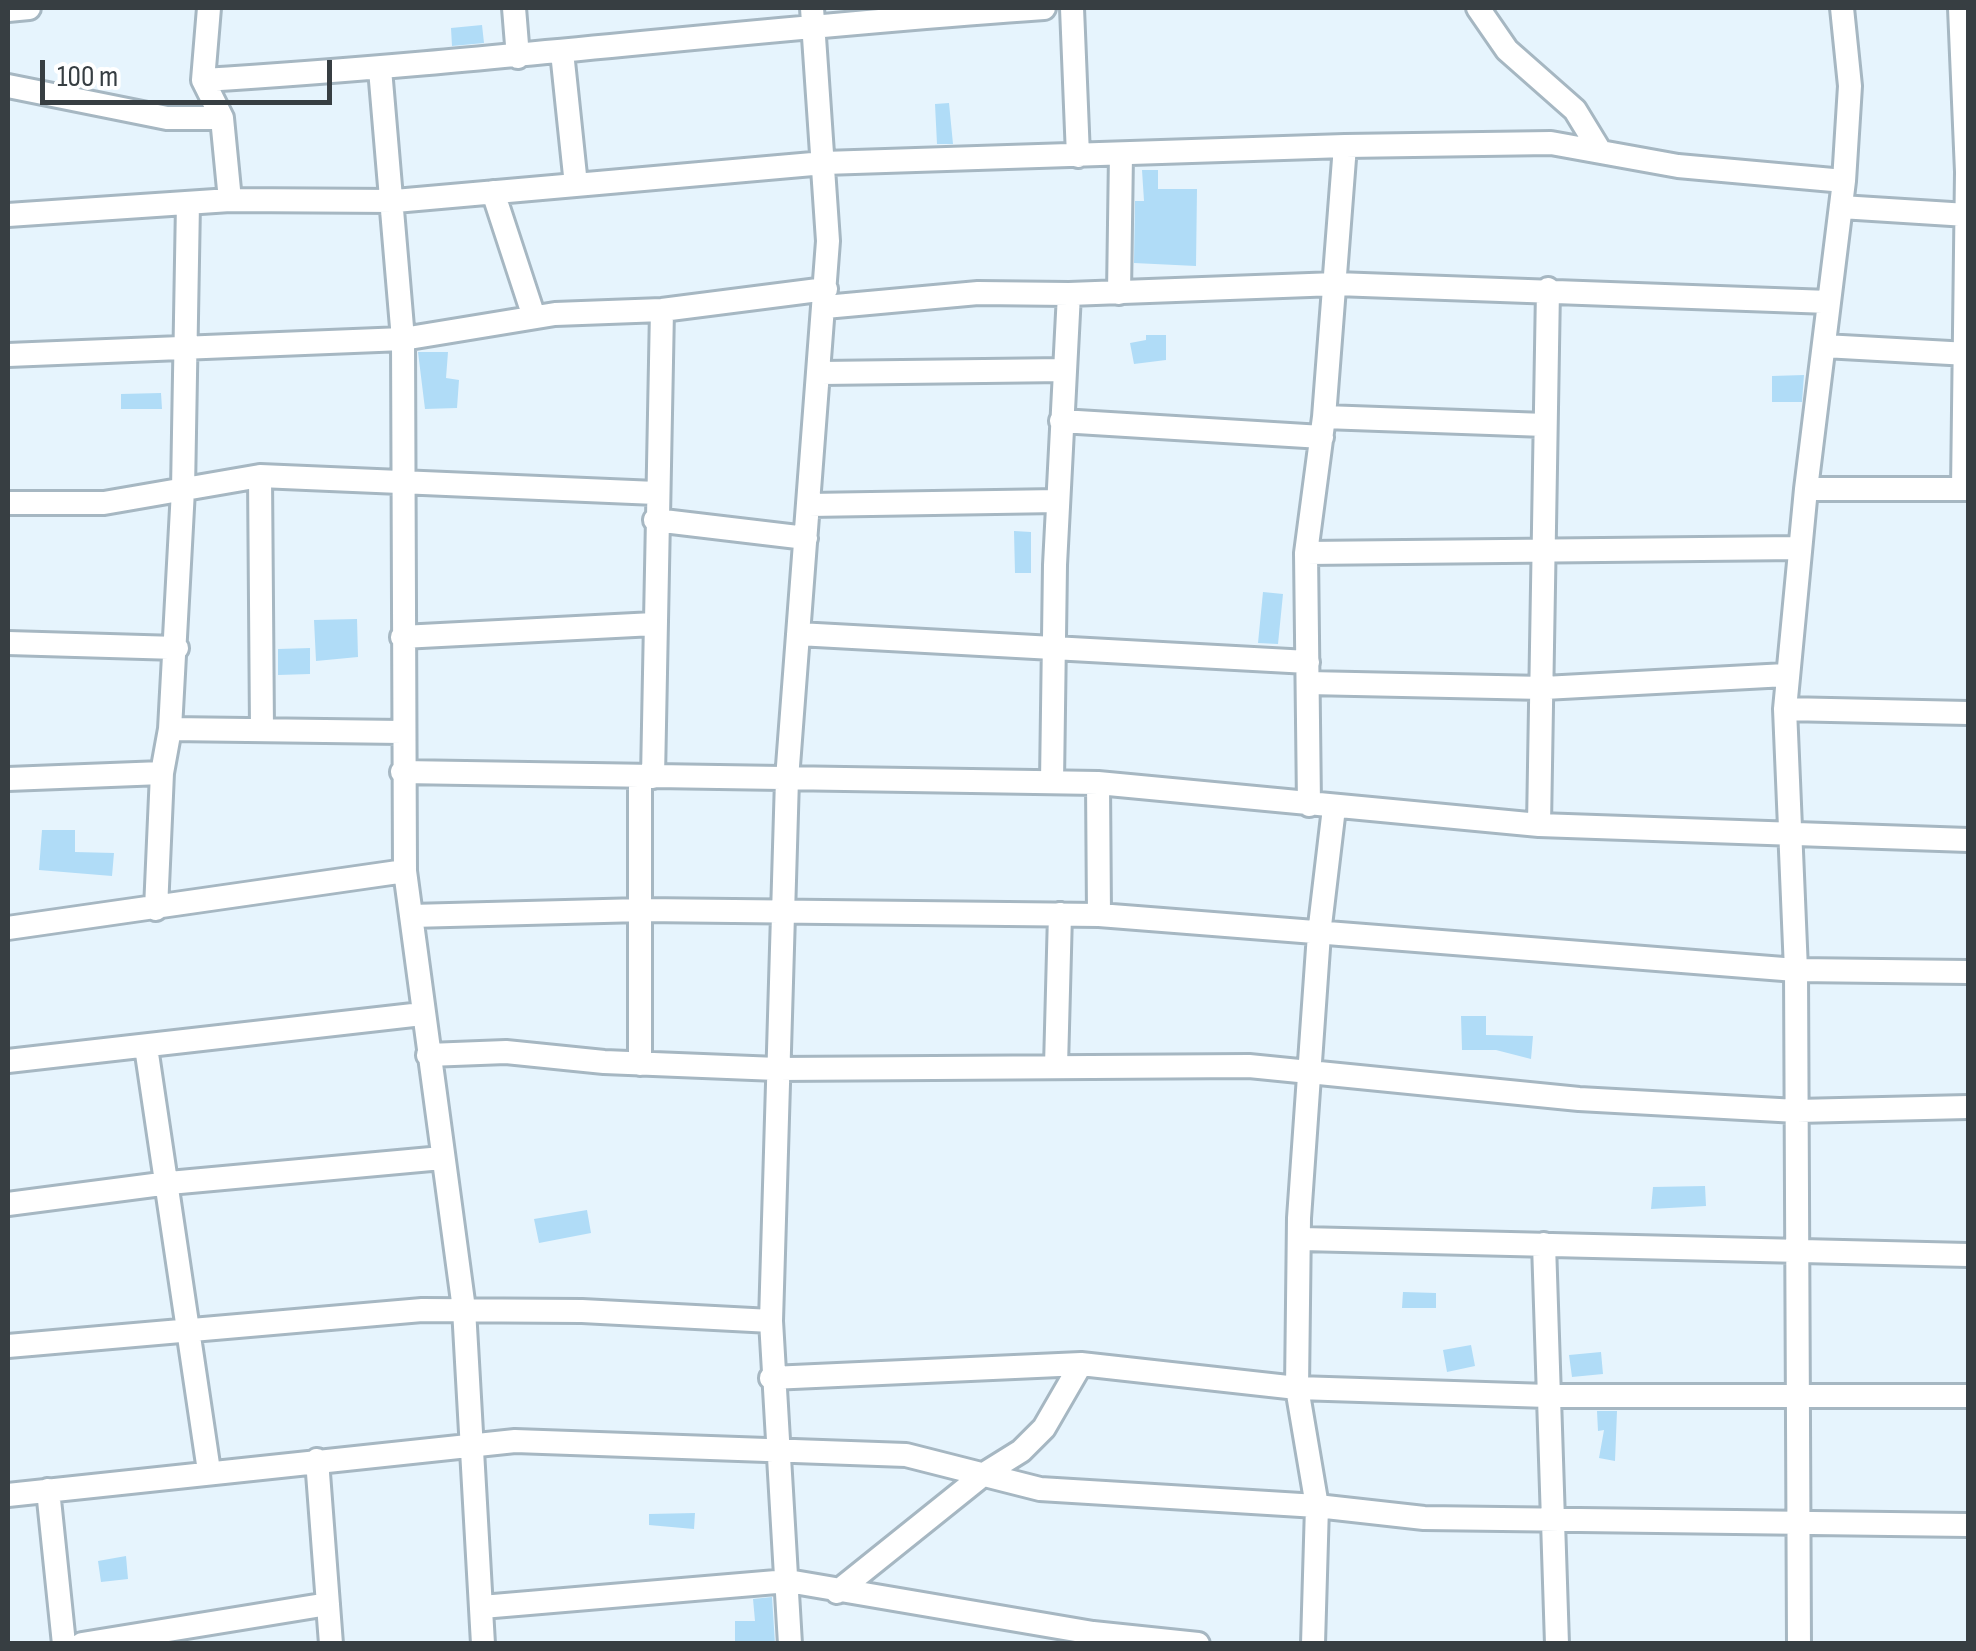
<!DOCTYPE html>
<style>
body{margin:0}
#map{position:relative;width:1976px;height:1651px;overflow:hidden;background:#e6f4fd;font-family:"Sofia Sans Condensed",sans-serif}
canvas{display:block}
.frame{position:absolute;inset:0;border:10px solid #373e42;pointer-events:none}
.scale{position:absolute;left:40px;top:60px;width:292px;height:45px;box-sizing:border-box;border:5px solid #373e42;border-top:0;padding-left:12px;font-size:30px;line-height:35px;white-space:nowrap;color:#373e42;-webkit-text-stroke:8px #fff;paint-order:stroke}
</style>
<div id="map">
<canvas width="1976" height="1651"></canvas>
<div class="frame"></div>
<div class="scale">100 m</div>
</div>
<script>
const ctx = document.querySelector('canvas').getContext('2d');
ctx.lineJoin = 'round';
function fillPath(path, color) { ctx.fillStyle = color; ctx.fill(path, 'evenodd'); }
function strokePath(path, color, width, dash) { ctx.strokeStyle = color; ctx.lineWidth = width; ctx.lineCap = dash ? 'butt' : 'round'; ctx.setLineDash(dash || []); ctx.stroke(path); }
fillPath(new Path2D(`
 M482,25l2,18 -32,3 -1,-18z
 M949,103l4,41h-16l-2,-40z
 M1142,170h16v19h39l-1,77 -62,-3 1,-62h9z
 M1146,335h20v25l-32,4 -4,-21 16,-3z
 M418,352h30l-2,26 13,2 -2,28 -32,1z
 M1804,375l-2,27h-30v-26z
 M161,393l1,16h-41v-15z
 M1014,531l17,1v41h-16z
 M1263,592l20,2 -5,50 -20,-1z
 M357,619l1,38 -42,4 -2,-41z
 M310,648v26l-32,1v-26z
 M42,830h33v22l39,1 -2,23 -73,-6z
 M1461,1016h25v19l47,1 -2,23 -35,-9h-34z
 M1705,1186l1,20 -55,3 2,-22z
 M587,1210l4,23 -52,10 -5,-24z
 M1403,1292l33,1v15h-34z
 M1471,1345l4,21 -28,6 -4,-22z
 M1601,1352l2,22 -31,3 -3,-22z
 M1597,1411h20l-2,50 -16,-3 5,-28 -6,1z
 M695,1513l-1,16 -45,-4v-11z
 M126,1556l2,23 -27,3 -3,-21z
 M772,1597l3,47h-40v-23h20l-2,-22z`), '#b0dcf7');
const street = new Path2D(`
 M209,8l-6,72 19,38 8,82
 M514,8l4,49
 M1072,8l6,148
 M1478,8l29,42 68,60 25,41
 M1960,8l7,164 -4,317
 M8,10l21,-2
 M562,52l14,133
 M380,69l23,270 2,532 59,438 19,335
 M203,80c281,-17 560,-53 841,-72
 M8,86l159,32h55
 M493,192l41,125
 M1841,207l126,8
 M8,215l222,-15 165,1 429,-38 521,-17 206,-3 127,23 166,15
 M1119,293l2,-139
 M825,307l153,-14 91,1 267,-10 493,18
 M1824,346l144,8
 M8,355l395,-16 152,-25 107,-4 164,-21
 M821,373l244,-3
 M1324,417l221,8
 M1061,421l261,16
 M260,476l2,254
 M1806,489h162
 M8,503h96l156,-27 396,17
 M809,505l249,-4
 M655,520l151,18
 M1306,553l494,-5
 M798,634l510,28
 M402,637l252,-13
 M8,643l169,5
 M1308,683l236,5 242,-13
 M1785,709l183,4
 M170,729l13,-239 5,-287
 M402,772l696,11 441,42 429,15
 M653,777l9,-467
 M8,779l154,-6 8,-44 232,3
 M1052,782l3,-217 14,-271
 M1098,783l1,132
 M1309,805l-3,-252 18,-136 21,-271
 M1539,825l9,-536
 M156,909l6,-136
 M411,916l231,-6 457,5 697,55 172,2
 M8,928l397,-57
 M146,1047l63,424
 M428,1055l78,-3 98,10 173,7 472,-3 330,33 218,12 171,-4
 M8,1061l414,-47
 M640,1064v-287
 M1056,1066l4,-152
 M8,1204l161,-21 273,-25
 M1302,1239l666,16
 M1544,1244l13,400
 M8,1346l414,-36 160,1 189,10
 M771,1378l310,-14 216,24 251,8h420
 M317,1460l14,184
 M48,1490l16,154
 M8,1495l507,-54 391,14 134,34 277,17 107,12 544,7
 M837,1592l147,-118 37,-23 23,-23 37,-64
 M482,1607l306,-26 305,52 105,11
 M82,1644l246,-40
 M790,1644l-19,-323 16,-542 41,-538 -16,-233
 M1313,1644l4,-138 -20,-118 2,-170 20,-284 15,-126
 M1799,1644l-3,-674 -11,-261 21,-220 38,-308 6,-95 -8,-78`);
strokePath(street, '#a6b7c2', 28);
strokePath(street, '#fff', 22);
</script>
